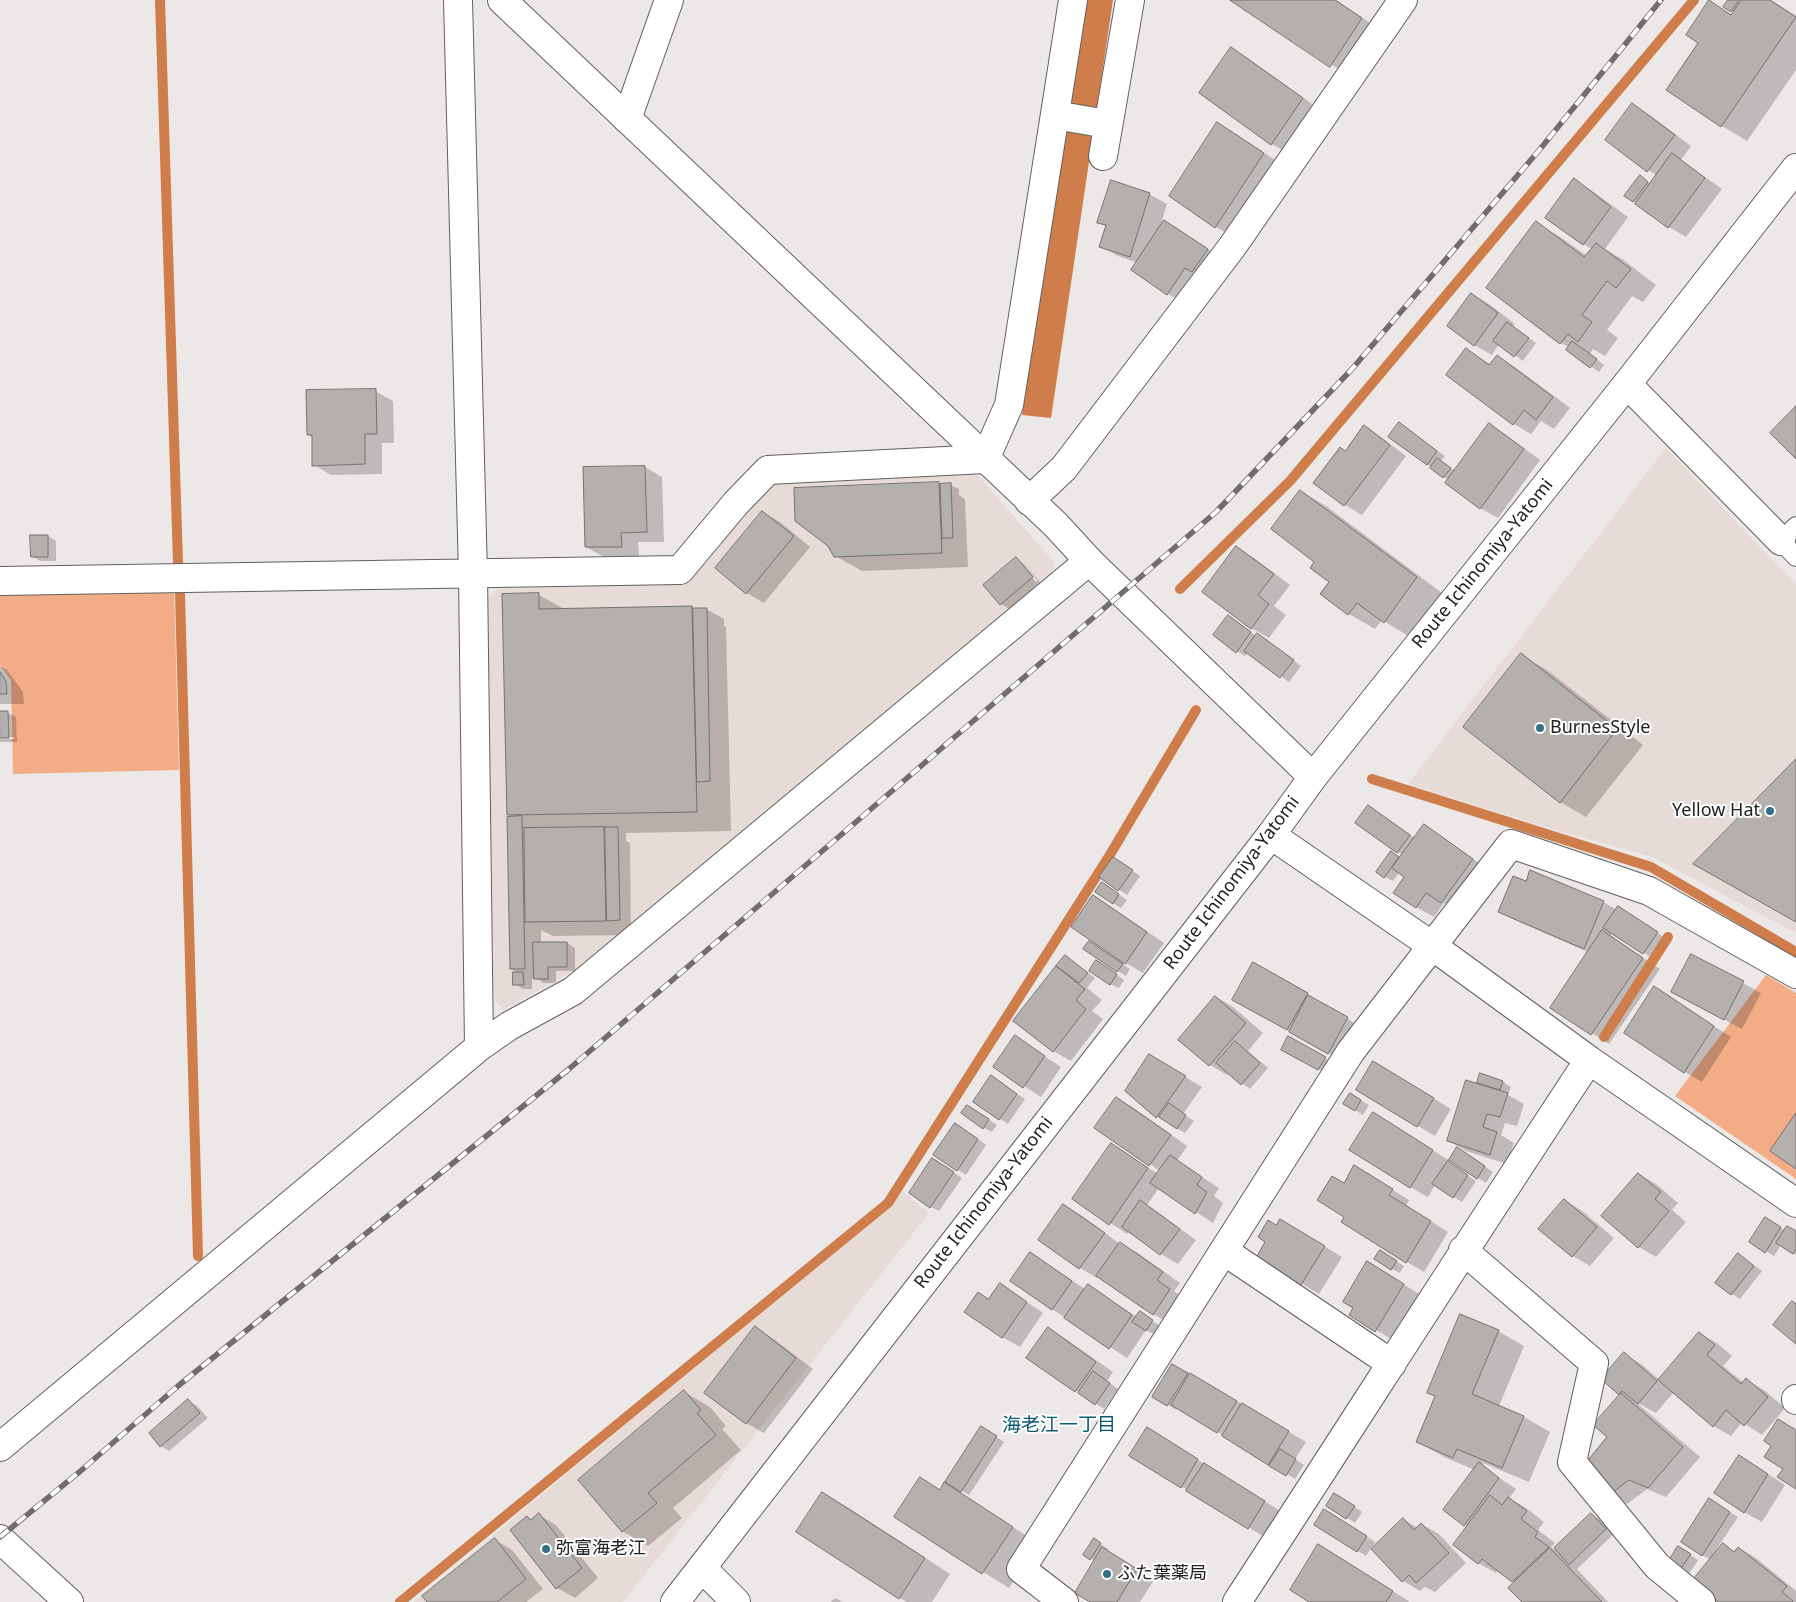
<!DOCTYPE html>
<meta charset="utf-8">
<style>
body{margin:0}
canvas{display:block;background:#ece8e7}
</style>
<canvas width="1796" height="1602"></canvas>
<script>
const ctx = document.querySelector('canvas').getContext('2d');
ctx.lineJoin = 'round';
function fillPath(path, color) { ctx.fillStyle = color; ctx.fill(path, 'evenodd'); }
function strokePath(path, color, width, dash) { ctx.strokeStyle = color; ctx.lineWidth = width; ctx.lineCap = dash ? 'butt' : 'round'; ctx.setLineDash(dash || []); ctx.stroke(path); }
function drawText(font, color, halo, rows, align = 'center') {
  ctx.font = font + ' "Noto Sans","Noto Sans JP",sans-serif'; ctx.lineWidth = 4; ctx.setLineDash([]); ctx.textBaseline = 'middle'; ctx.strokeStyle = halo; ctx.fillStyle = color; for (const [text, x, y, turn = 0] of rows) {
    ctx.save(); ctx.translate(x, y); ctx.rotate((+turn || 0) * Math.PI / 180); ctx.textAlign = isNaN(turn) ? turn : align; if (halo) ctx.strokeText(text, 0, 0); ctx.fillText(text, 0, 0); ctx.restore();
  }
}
fillPath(new Path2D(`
 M1666,448l130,137v348l-144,-76 -100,-28 -144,-45z
 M974,471l80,91 -1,13 -463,386 -86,49 -11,-11 -10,-398 15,-12 190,-8 81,-99z
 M901,1190l28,23 -306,389h-210l478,-398z`), '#e6dbd6');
fillPath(new Path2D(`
 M174,587l5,183 -166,4 -2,-94 -11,-15v-75z
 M1766,975l30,18v186l-121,-83z`), '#f2ad87');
fillPath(new Path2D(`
 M1087,0h26l-62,418 -29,-3z`), '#d07d4c');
fillPath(new Path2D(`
 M1232,0h104l43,29 -31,46z
 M1729,0h42l25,16v54l-49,71 -25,-15 -54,-37 32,-47 9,-40 23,13 2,-3 -9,-5z
 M1231,49l18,10 70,50 -30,45 -17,-10z
 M1632,105l18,10 41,31 -10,14 41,29 -36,48 -17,-10 -36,-26 7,-24 11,7 6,-8 -50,-36z
 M1234,133l47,31 -48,73 -17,-10z
 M1574,180l17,10 37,27 -23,32 17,10 34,26 -13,17 -11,-6 -25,34 11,8 -13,18 -12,-7 -3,5 14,11 -5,7 -32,-22 2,-3 -8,-4 -25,-120 26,15 25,18 5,-7 -9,-5z
 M1149,194l18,10 -8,26 23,2 42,28 -39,43 -17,-9 -30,-31 -20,-7 -17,-10 6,-19 -8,-5z
 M1472,294l17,10 26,20 -2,2 23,17 -13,18 -24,-17 -7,11 -18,-10z
 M1467,349l24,16 6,-8 18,10 55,41 -16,21 -13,-8 -10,13 -17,-10 -66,-50z
 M375,391l18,10 1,42h-12v31l-51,1 -17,-10 -1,-27 -5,-4z
 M1399,424l46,32 -4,5 14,10 34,-46 17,10 34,25 -42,58 -18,-10 -32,-28 -21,-16z
 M1364,427l17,10 25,19 -44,59 -17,-10 -30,-22 30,-31z
 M645,467l17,10 2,65h-26l1,14 -35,1 -18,-10z
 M939,484l11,1 9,4v6l6,4 3,68 -106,4 -27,-15z
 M1300,491l26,15 116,87 -32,44 -28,-17 -7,9 -26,-15 -27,-20 9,-13 -16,-20z
 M762,512l18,10 30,25 -46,56 -17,-10 -30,-25z
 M48,536l8,5v20h-16l-8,-5z
 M1236,548l18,10 36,27 -16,21 12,9 -17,23 -18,-10z
 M1016,559l8,5 16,18 -31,27 -8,-5zM1020,564h3l15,17 -2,1z
 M539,595l25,14 128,-2 4,2h10l18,10v7l2,1 5,204 -105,2v8l4,2 1,92 -78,1 -12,-6v13h26l8,5v23h-19v12h-12l-8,-5 -4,1v10h-9l-8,-5 5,-10 -9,-5 2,-151 -5,-4z
 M1237,621l19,15 10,3 35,27 -12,16 -41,-29 -3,3 -8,-5z
 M1521,655l26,15 96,75 -57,72 -26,-15z
 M0,666l7,4 16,22 1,12h-24z
 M0,713h8l8,4 1,25h-17v-3h15v-2h-15z
 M1369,806l46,32 9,-12 17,10 48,34 -30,42 -15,-9 -10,14 -18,-10 -10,-30 -6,-5 -7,9 -8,-4 7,-25 9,6 2,-3 -6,-3z
 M1121,863l19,13 -13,19 -27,-18z
 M1526,883l77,19 14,8 10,2 38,26 -13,20 -40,-26 -1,4 49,33 -51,75 -57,-37 36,-55 -71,-31 -18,-9z
 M1111,889l16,11 -6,8 -8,-5z
 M1094,897l17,10 53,36 -21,30 -17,-10 -53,-37z
 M1097,947l33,22 -4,7 -8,-5z
 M1691,955l70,38 -19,36 -52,-28z
 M1073,962l22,16 -8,10 15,12 -10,11 11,8 -32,42 -18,-10 3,-83 8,4z
 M1254,963l111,66 -19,34 -112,-64z
 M1105,967l19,13 -5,8 -9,-4z
 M1655,988l76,49 -29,45 -17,-10z
 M1216,997l17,10 30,26 -15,18 20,17 -18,21 -21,-16 -2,2 -17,-10 -30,-25z
 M1015,1037l46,30 -20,30 -46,-30z
 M1288,1038l45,25 -6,11 -44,-25z
 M1150,1056l52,31 -19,27 11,7 -9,12 -28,-16z
 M1391,1072l60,37 -16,27 -17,-10z
 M1481,1075l22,7 8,5 -3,8 16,9 -7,22 -12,-3 -4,12 13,8 -7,21 -41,-13 -17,-10 39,-54 -9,-5z
 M999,1082l26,17 -17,25 -34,-22z
 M1350,1094l19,11 -6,10 -8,-5z
 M1116,1098l18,10 53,38 -10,15 42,27 -5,8 9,7 -10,20 -54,-35 -12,17 49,35 -18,24 -17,-10 -32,-23 -2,3 -53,-35 38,-55 46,30 2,-3 -64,-44z
 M976,1111l21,14 -5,7 -8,-4z
 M1391,1124l59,37 8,-12 35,23 -7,11 -36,-23 -1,3 27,18 -14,21 -27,-17 -7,12 -18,-10z
 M964,1129l22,16 -20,30 -31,-20z
 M941,1164l21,14 -23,33 -8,-4z
 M1639,1174l17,10 22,19 -6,7 14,12 -30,35 -17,-10z
 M1372,1177l37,23 -3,6 42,26 -24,40 -17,-10 -61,-46 -1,-32z
 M1564,1200l17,10 33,28 -24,28 -17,-10 -33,-27z
 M1063,1205l18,10 39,29 18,9 42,30 -6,8 13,9 -17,24 -17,-10 -54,-38 -2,2 -17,-10 -41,-28z
 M1774,1223l12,8 10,1v23l-15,-10 -7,11 -23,-14z
 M1277,1227l21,3 44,27 -23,37 -61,-37z
 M1031,1253l54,36 3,-4 49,32 11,1 12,8 -5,9 -9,-5 -19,28 -75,-49z
 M1739,1255l23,16 -22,28 -8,-5z
 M1388,1256l16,10 -4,7 -8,-4z
 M1385,1273l36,22 -28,45 -42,-25z
 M1000,1284l43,29 -23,34 -18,-10 -13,-37z
 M755,1328l17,10 41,31 -49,64 -18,-10z
 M1048,1329l18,10 47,33 -6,9 11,8 -14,20 -76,-51z
 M1498,1331l26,15 -25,60 25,11 26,15 -21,50 -46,-19 -1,3 34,23 -7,9 17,10 18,14 -6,8 17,13 -4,4 3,3 37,-36 8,5 15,15 -37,35 31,33h-84l-9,-20 -17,-12 -2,3 -18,-10 -10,-36 -23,-17 30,-40 -31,-13 -26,-15z
 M1699,1333l18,10 15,13 -9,10 21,17 2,-3 18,10 21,18 -23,27 -20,-13 -11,14 -18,-10 -39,-34 -18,21 -18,-10v1l62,53 -34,40 -19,-8 -20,15 -17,-10 -1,-57 12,-43h-1l4,-40 17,10 19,16z
 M1172,1366l36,18 98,58 -11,17 9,6 -9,14 -117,-71 -2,2 -22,-14z
 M684,1392l26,15 16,19 -4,3 19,21 -68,58 9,10 -34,28 -26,-15z
 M189,1401l8,5 11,12 -39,33 -8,-5z
 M989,1432l15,10 -35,53 -22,-14z
 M1164,1439l118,73 -16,26 -135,-82z
 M1757,1467l28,18 -23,37 -18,-10z
 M945,1484l93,59 -29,45 -114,-71 46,-26z
 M823,1493l26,15 101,66 -18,28h-25l-7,-4z
 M1343,1500l19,12 -7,11 -27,-17z
 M1717,1504l21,13 -22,33 2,1 5,-6 13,7 3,-4 17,10 40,33v11h-76l-9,-42 -9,-5z
 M539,1515l17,10 42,53 -23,20 -18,-10 -29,-71 5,3z
 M1333,1515l42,27 -9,14 -51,-31z
 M1403,1519l15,9 3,-4 18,10 27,29 -31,29 -10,-5 -5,4 -17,-10 -31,-32z
 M495,1540l17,10 31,39 -17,13h-97z
 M1094,1540l14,9 -1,3 47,28 -14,22h-48l3,-41 -10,-6z
 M1678,1547l20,13 -9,14 -8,-5z
 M1336,1555l74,47h-99z
 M835,1598l8,4h-12z`), '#0003');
strokePath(new Path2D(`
 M160,0l18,563
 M1180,589l110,-108 404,-481
 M180,594l18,662
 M1372,779l279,88 145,85
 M1604,1037l64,-100
 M400,1602l488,-399 220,-345 88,-148`), '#d07d4c', 10);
const building = new Path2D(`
 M1230,0h105l27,18 -32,49z
 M1709,0l22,15 10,-15h29l26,17 -75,110 -55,-37 32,-47 -12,-8z
 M1728,0h11l-8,12 -8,-5z
 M1231,47l72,51 -32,47 -72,-52z
 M1632,103l43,32 -28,37 -42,-32z
 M1217,122l47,31 -49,75 -46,-32z
 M1672,153l33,25 -37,50 -33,-24z
 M1640,175l8,7 -15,20 -9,-6z
 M1574,178l37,29 -28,38 -38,-27z
 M1111,180l39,13 -20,64 -31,-10 7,-22 -9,-2z
 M1164,220l44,29 -16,23 -7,-4 -18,27 -36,-25z
 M1536,221l48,36 12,-14 35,26 -15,19 -9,-7 -25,34 10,7 -14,20 -10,-8 -8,10 -74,-56z
 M1471,293l27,20 -24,33 -27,-20z
 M1507,322l22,16 -15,19 -21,-16z
 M1572,341l25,18 -7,9 -24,-18z
 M1466,348l23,17 8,-10 56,42 -17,23 -12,-10 -11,15 -67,-50z
 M376,389l1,45h-12v30l-53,2v-31h-5l-1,-45z
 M1796,406v53l-26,-26z
 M1399,422l38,29 -10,14 -39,-28z
 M1489,423l35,26 -44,60 -35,-26z
 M1364,425l26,20 -46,61 -31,-23 27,-36 5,4z
 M1437,458l14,10 -8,10 -13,-10z
 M645,466l2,66 -26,1 1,14h-37l-2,-80z
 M939,482l3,71 -108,4 -6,-11 -33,-25 -1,-33z
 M951,483l2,55h-11l-2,-54z
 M1300,490l117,87 -33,46 -27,-20 -9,12 -28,-21 9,-12 -19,-14 4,-6 -43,-33z
 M762,511l32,25 -48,58 -31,-26z
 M30,535h18v22h-17z
 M1236,546l38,28 -16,21 11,9 -18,25 -49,-37z
 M1016,557l17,20 -33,28 -17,-20z
 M539,593v16l153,-3 5,206 -190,3 -5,-221z
 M693,608h14l3,173 -13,1z
 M1228,615l23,17 -15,21 -23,-18z
 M1257,633l37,27 -14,18 -36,-27z
 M1521,653l96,76 -57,74 -97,-76z
 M0,672l6,9 1,13h-7z
 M0,711h8l1,27h-9z
 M1796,759v163l-103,-58z
 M1368,805l42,30 -13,18 -42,-30z
 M522,816l3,153h-15l-3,-152z
 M1424,824l49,35 -32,44 -15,-10 -10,15 -23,-15 11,-16 -12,-9z
 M604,827l2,94 -81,1 -1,-94z
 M605,827h13l2,93 -13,1z
 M1391,851l8,6 -15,21 -8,-6z
 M1113,857l20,13 -15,21 -19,-14z
 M1530,870l74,31 -20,48 -86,-37 15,-36 13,5z
 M1102,882l17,12 -6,10 -18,-12z
 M1093,895l54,37 -22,32 -54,-37z
 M1618,906l40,26 -15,22 -40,-26z
 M1602,930l41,28 -52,77 -41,-27z
 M1089,941l34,23 -6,8 -34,-23z
 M533,942h34v25h-19v12h-14z
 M1691,954l53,27 -20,39 -53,-28z
 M1065,955l23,18 -9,10 -23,-17z
 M1096,960l21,14 -7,11 -21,-14z
 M1253,962l55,31 -21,37 -55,-30z
 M1056,966l29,23 -9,11 10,9 -33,43 -40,-31z
 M513,972h10l1,13h-11z
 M1654,986l60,40 -30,47 -60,-40z
 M1308,995l40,22 -20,37 -39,-22z
 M1215,996l31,27 -37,43 -31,-26z
 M1015,1035l30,21 -22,32 -30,-21z
 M1288,1036l38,21 -8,13 -37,-20z
 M1235,1041l25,22 -19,22 -25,-22z
 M1149,1054l37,22 -30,42 -31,-27z
 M1373,1061l61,37 -17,29 -61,-37z
 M1480,1073l23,8 -3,9 -23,-7z
 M991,1075l26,19 -18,26 -26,-18z
 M1466,1080l42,13 -8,24 -13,-3 -4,13 14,5 -7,23 -43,-14z
 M1350,1093l11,7 -6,11 -12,-7z
 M1116,1097l55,38 -22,31 -55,-38z
 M1169,1103l17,12 -9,14 -18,-12z
 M967,1105l22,14 -6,10 -22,-16z
 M1373,1112l60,38 -23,38 -61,-38z
 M1796,1113v56l-26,-18z
 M955,1123l23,16 -21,32 -24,-16z
 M1111,1143l37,25 -39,57 -37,-26z
 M1457,1147l28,19 -8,13 -28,-19z
 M1170,1155l32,22 -5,8 10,7 -12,22 -45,-31z
 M932,1158l22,14 -24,36 -21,-15z
 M1448,1161l20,14 -15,23 -21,-14z
 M1354,1165l39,24 -4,6 42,26 -25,42 -65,-41 3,-5 -27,-17 15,-24 12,7z
 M1638,1173l23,19 -6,7 14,12 -31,37 -37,-32z
 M1564,1199l33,28 -25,30 -34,-28z
 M1140,1200l40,29 -20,26 -38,-28z
 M1063,1204l42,29 -26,36 -41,-29z
 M1765,1217l16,10 -16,26 -16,-11z
 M1280,1219l45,27 -24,39 -45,-27 9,-16 -7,-5 10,-17 8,5z
 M1787,1226l9,5v18l-3,5 -17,-11z
 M1120,1242l43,30 -6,8 13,9 -17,26 -57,-39z
 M1380,1250l17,11 -6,9 -17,-11z
 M1030,1252l42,29 -20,29 -42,-29z
 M1738,1253l16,13 -23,29 -16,-12z
 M1367,1261l37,23 -29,48 -26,-17 4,-7 -10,-6z
 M1000,1283l27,19 -25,36 -38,-26 14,-20 10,7z
 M1088,1284l44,31 -23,34 -45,-31z
 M1792,1301l4,3v40l-23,-19z
 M1140,1311l13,9 -7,11 -14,-9z
 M1460,1314l39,16 -27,64 52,22 -22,52 -45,-19 -4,9 -37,-16 19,-46 -8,-3z
 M755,1326l41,32 -50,66 -42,-31z
 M1048,1327l48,35 -21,30 -49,-34z
 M1699,1332l16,13 -8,10 34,29 5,-6 22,19 -24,29 -18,-16 -13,17 -55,-47z
 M1624,1352l33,29 -19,23 -16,-13 -3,4 -18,-16z
 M1172,1364l16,9 -21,33 -15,-9z
 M1093,1371l17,12 -15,22 -17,-12z
 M1190,1373l47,28 -20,32 -46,-28z
 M684,1390l17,20 -4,3 19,22 -68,58 9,10 -35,29 -44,-52z
 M1621,1393l62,54 -35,41 -19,-8 -20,15 -20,-23 -1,-12 19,-23 -14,-12z
 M188,1399l12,14 -40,34 -11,-14z
 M1242,1403l47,28 -21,34 -46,-29z
 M1778,1419l18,11v59l-19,-12 6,-8 -19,-12 7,-11 -7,-5z
 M981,1426l16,10 -36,56 -16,-10z
 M1147,1427l51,32 -17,29 -52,-32z
 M1280,1449l16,10 -10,17 -17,-10z
 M1739,1455l29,19 -24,39 -30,-20z
 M1479,1462l20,16 -35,48 -21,-16z
 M1204,1463l61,38 -17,28 -62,-38z
 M920,1477l20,13 4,-8 69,45 -31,47 -88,-57z
 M822,1492l103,66 -26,41 -103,-67z
 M1334,1493l21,13 -9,13 -20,-13z
 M1490,1495l12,10 6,-8 19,14 -6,8 17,13 -3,5 14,10 -37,35 -30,-23 -4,5 -25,-19z
 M1709,1498l21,14 -28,44 -21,-14z
 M1324,1509l43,27 -10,16 -43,-27z
 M539,1513l43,55 -26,21 -46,-59 17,-14 3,4z
 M1591,1513l15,16 -37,36 -15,-17z
 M1403,1518l11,12 7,-7 28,30 -33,30 -7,-8 -7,7 -31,-33z
 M495,1538l31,41 -29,23h-70l-5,-6z
 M1094,1538l7,5 -11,17 -7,-5z
 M1723,1543l11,9 4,-5 49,39 -5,6 11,9 -1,1h-74l-26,-21z
 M1318,1544l75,47 -7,11h-77l-19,-12z
 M1678,1546l13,8 -11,16 -12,-8z
 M1102,1547l35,22 -20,33h-27l-15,-9z
 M1550,1548l52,54h-80l-14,-14z`);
fillPath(building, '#b3b0ae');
strokePath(building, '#757371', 1);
const service = new Path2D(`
 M1796,526l-15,15 15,16`);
const minor = new Path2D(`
 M458,0l15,574 6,473
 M1055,115l52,9
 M627,119l42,-119
 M1103,156l27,-156
 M1627,384l154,157
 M1029,501l35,-33 168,-221 171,-247
 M0,581l680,-11 56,-67 32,-33 217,-11 24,-54 64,-405
 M1271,835l160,110 158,115 207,143
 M1463,1250l131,113 -22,99 85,104 44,36
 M1224,1251l168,113
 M1796,1399v1
 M0,1447l479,-400 30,-21 64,-35 516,-430
 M0,1539l69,63
 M702,1568l34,34
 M1064,1602l-43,-33 330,-518 160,-207 138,47 147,83
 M1237,1602c118,-181 233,-362 352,-542`);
const tertiary = new Path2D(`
 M502,0l554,525 33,36 224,216`);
const secondary = new Path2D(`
 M675,1602l596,-767 42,-58 314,-393 169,-216`);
strokePath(service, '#62605e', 20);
strokePath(minor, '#62605e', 30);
strokePath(tertiary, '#62605e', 30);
strokePath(secondary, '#62605e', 30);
strokePath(service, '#fff', 18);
strokePath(minor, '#fff', 28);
strokePath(tertiary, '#fff', 28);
strokePath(secondary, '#fff', 28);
const rail = new Path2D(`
 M0,1537l84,-69 94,-82 391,-317 647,-557 136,-143 189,-221 120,-148`);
strokePath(rail, '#706e6d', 5.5);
strokePath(rail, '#fff', 4, [11]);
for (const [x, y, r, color] of [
 [1540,728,5,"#347187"],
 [1770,811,5,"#347187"],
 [546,1549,5,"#347187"],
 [1107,1574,5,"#347187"]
]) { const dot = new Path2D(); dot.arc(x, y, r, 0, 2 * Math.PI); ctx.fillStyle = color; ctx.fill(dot); strokePath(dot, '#fff', 2); }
drawText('18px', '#222121', '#fff', [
 ["Route Ichinomiya-Yatomi",1483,564,-51],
 ["Route Ichinomiya-Yatomi",1232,883,-53],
 ["Route Ichinomiya-Yatomi",984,1203,-52]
]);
drawText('18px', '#222121', '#fff', [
 ["BurnesStyle",1550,728],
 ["Yellow Hat",1760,811,"right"],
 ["弥富海老江",556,1549],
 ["ふた葉薬局",1117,1574]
], 'left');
drawText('19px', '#0a5b74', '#fff', [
 ["海老江一丁目",1059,1426]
]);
</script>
